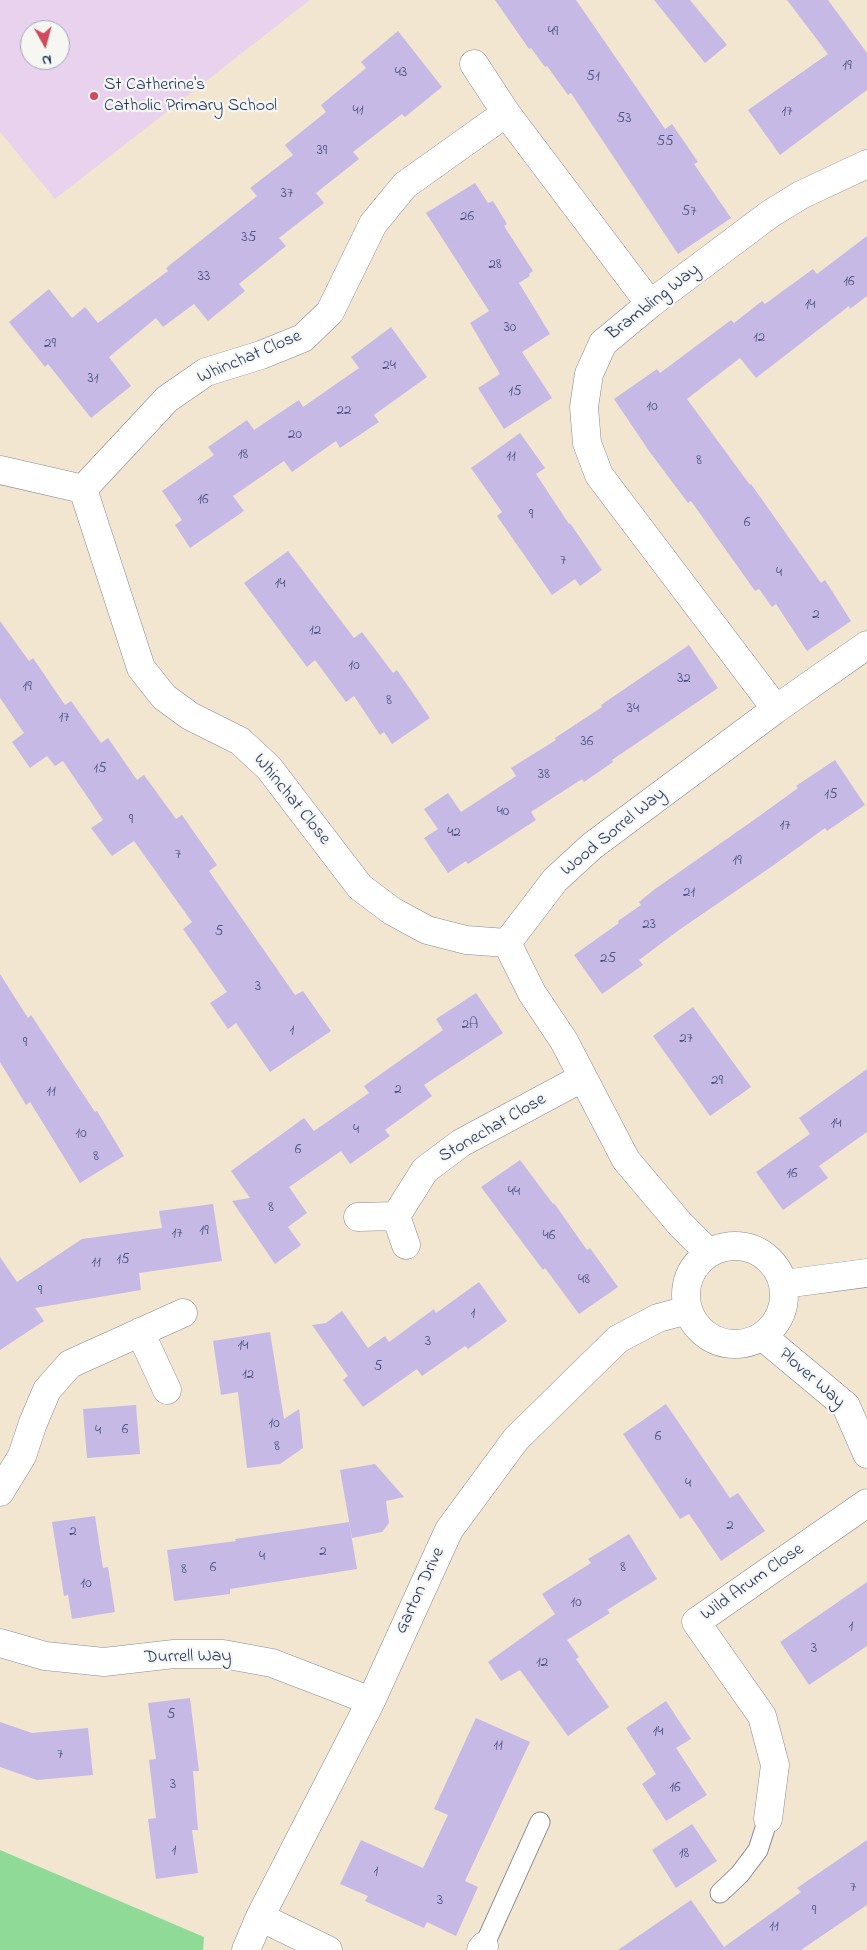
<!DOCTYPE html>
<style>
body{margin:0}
#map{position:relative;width:867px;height:1950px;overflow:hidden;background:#f2e6d0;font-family:"Indie Flower",sans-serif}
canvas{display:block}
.north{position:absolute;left:20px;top:20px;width:50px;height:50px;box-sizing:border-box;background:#f6f6f2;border:1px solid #9ea6b7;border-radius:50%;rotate:173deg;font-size:14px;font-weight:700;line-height:20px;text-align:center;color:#1b2f5e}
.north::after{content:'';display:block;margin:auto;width:18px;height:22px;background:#d1495b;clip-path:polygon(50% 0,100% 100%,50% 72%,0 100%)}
</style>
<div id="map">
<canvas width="867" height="1950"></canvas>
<div class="north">N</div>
</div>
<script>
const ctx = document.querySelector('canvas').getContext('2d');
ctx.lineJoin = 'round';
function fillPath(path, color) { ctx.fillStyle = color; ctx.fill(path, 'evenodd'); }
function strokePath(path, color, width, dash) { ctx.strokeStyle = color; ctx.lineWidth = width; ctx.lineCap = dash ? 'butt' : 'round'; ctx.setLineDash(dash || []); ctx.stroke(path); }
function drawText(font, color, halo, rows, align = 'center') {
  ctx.font = font + ' "Indie Flower",sans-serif'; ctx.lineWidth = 4.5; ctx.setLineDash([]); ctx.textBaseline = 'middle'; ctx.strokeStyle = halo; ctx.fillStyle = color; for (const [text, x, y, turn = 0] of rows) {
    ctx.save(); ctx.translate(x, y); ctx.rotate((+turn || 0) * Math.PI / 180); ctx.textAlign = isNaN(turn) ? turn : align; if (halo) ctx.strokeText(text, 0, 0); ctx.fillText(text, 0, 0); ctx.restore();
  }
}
fillPath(new Path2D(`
 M0,0h310l-255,199 -55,-67zM30,30h30v30h-30z`), '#e9d2ed');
fillPath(new Path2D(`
 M0,1850l204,87 -1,13h-203z`), '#8fda96');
fillPath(new Path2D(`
 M495,0h81l89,129 7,-5 26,38 -4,2 37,54 -53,36 -107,-161 -3,2 -21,-29 -2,1 -14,-19 -2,1z
 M654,0h36l37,45 -22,18z
 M787,0h41l39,53v37l-87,65 -32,-45 80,-56z
 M398,31l44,56 -37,30 -3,-3 -49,38 6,7 -43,34 8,10 -45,35 7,8 -47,38 6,7 -37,30 -14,-17 -31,23 -7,-9 -47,39 22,29 -40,32 -43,-54 -3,3 -36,-45 40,-33 23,29 13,-11 13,16 70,-52 -2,-3 91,-72 -7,-8 43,-33 -8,-10 41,-33 -5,-7 45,-37 -5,-6z
 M475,183l13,20 5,-2 14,23 -3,2 29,45 -4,3 1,2 -11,7 31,51 -28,18 30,46 -48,31 -26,-41 22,-14 -30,-51 19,-12 -63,-98z
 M867,236v60l-17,13 -1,-3 -93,72 -16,-20 -53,41 63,86 1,-1 70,99 4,-3 26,41 -44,30 -31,-47 -4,3 -13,-18 -4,2 -64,-90 -3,2 -39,-52 -35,-52 43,-30 3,4 71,-53 3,3 28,-22 3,3 48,-35 4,5z
 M391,327l36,50 -53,38 5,7 -39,26 -4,-7 -44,31 -8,-11 -51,35 11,15 -54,37 -15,-23 7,-5 -20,-29 52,-36 -6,-8 39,-27 7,10 45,-30 4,7 56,-39 -8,-11z
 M520,433l25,35 -9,6 33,50 1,-1 32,47 -22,16 -5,-7 -23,16 -55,-79 5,-4 -31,-44z
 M288,551l66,87 8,-6 31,41 4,-3 33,48 -38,26 -8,-12 -4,3 -26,-39 -8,6 -31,-42 -8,7 -63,-84z
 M0,621l29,40 4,-3 32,47 6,-4 30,42 7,-5 29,42 7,-5 32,44 6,-4 35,50 -8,6 86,124 8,-4 28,40 -61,41 -34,-49 -8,6 -18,-26 17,-11 -44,-63 9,-7 -58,-81 -22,15 -21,-28 12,-8 -40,-59 -8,5 -8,-10 -17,12 -18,-26 12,-9 -24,-35z
 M689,645l29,43 -106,72 1,2 -29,20 -2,-3 -51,33 5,8 -68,44 -2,-3 -18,12 -24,-35 14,-9 -14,-20 24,-16 13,19 55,-36 -5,-8 45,-28 -1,-2 47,-31 -1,-2z
 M835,760l30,45 -38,26 -2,-3 -54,39 -92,63 -40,30 4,5 -41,29 -28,-39 45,-32 -1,-2 23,-16 -2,-3 16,-13 96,-67 47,-34 -2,-2z
 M0,974l28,44 3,-3 64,97 2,-1 27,45 -44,27 -50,-81 -4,3 -26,-43z
 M476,993l27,40 -79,52 8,11 -47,34 5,6 -40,28 -9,-13 -52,36 18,26 -19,14 13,18 -26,19 -43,-63 18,-3 -19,-27 73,-53 10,13 55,-38 -5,-7 79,-56 -7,-11z
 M693,1007l58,80 -41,29 -57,-80z
 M867,1069v63l-48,34 9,12 -45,32 -27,-38 54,-38 -11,-16z
 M520,1160l33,44 1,-1 33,47 3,-2 28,39 -39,27 -34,-46 -2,2 -62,-83z
 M213,1204l9,57 -83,12 2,17 -106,18 9,13 -44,29v-93l17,25 65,-43 80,-11 -3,-17z
 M479,1282l28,39 -39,28 -3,-3 -43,30 -5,-7 -54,38 -20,-27 5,-4 -36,-51 14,-2 16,-12 26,37 17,-12 4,6 45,-33 2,4z
 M270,1332l14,87 15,-10 4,39 -23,16 -33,4 -9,-76 -17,3 -8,-54z
 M666,1404l64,94 8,-5 27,38 -44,30 -32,-47 -9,5 -57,-85z
 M136,1405l4,49 -53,4 -4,-49z
 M375,1464l29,33 -18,4 3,22 -7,9 -30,6 -12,-68z
 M95,1516l8,52 5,-1 7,45 -43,7 -4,-24 -4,1 -12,-74z
 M349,1522l8,47 -127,20v5l-56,7 -7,-51 69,-9 -1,-2z
 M629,1534l28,45 -50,31 3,3 -43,27 12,17 -3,2 33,48 -41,29 -48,-66 -19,11 -13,-19 67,-48 -13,-20 49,-31 -3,-4z
 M867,1582v64l-58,39 -29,-43z
 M190,1698l9,73h-6l5,59h-6l6,43 -42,6 -8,-60 8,-1 -7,-58 7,-1 -8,-56z
 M666,1701l25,38 -15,9 31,47 -41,26 -24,-37 14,-10 -30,-46z
 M476,1718l54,24 -65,139 13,6 -22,49 -29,-14 -3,6 -59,-27 3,-5 -28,-12 21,-44 62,28 25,-53 -14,-6z
 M0,1722l32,11 56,-5 5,47 -56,5 -37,-13z
 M692,1824l25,37 -41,27 -24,-38z
 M867,1840v65l-66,45h-183l73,-50 33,47 77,-55 -4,-4z`), '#c7b9e5');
const lane = new Path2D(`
 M720,1893l20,-19 18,-24 10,-31
 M484,1946l56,-124`);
const street = new Path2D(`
 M474,64l32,49 144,191
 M0,470l83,19 58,179 23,29 26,19 50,25 29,27 91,119 32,24 35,19 39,10 41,3
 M83,489l84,-90 39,-27 55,-17 42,-17 27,-26 43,-88 32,-39 101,-72
 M776,709l-177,-234 -12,-32 -3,-36 5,-33 14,-31 47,-39 120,-90 31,-19 66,-31
 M507,943l48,-63 37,-34 184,-137 91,-64
 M507,943l25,50 32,48 62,119 54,64 29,29
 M358,1217l38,-1
 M406,1245l-10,-29 29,-46 36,-27 121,-65
 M686 1295a49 49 0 1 1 98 0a49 49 0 1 1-98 0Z
 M784,1284l83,-11
 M140,1332l27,58
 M762,1336l84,70 21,48
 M0,1492l22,-36 11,-33 14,-33 23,-26 113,-51
 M0,1643l45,13 59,6 70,-8h49l49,9 99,38
 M768,1819l7,-54 -13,-49 -66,-94 171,-119
 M260,1917l68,33
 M246,1950l14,-33 111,-216 78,-171 67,-91 102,-100 40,-21 30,-8
 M481,1950l3,-4`);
strokePath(lane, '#868a97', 21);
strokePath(street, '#868a97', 29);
strokePath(lane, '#fff', 19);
strokePath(street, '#fff', 28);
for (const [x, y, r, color] of [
 [94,96,5,"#d1495b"]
]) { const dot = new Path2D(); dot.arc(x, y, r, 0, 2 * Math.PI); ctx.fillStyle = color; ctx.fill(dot); strokePath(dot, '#f6f6f2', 2); }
drawText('15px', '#465280', null, [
 ["49",553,33],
 ["19",847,67],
 ["43",401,74],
 ["51",593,78],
 ["41",358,112],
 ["17",787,113],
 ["53",624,120],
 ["55",665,143],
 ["39",322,152],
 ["37",287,195],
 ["57",689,213],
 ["26",467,218],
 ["35",249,239],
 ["28",495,266],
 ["33",204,278],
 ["16",849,283],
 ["14",810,306],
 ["30",510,329],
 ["12",759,339],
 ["29",50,345],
 ["24",389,367],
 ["31",93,380],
 ["15",515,393],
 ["10",652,408],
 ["22",344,412],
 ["20",295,436],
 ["18",243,456],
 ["11",511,458],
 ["8",699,462],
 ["16",203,501],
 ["9",531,516],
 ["6",747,524],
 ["7",563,562],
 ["4",779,574],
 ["14",280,585],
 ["2",816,616],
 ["12",315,632],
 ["10",354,667],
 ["32",684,680],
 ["19",27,688],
 ["8",389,702],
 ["34",633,710],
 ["17",64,719],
 ["36",587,743],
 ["15",100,770],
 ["38",544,776],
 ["15",831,796],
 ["40",503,813],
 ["9",131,821],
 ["17",785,827],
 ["42",454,834],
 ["7",178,856],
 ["19",737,862],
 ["21",689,894],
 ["23",649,926],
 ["5",219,933],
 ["25",608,960],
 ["3",258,988],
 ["2A",470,1026],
 ["1",292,1032],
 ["27",686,1040],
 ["9",25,1044],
 ["29",717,1082],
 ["2",398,1091],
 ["11",51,1093],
 ["14",836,1125],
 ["4",356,1131],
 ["10",81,1135],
 ["6",298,1151],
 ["8",96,1158],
 ["16",792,1175],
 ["44",514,1193],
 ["8",271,1209],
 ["19",204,1232],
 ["17",177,1235],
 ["46",549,1237],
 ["15",123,1261],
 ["11",96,1264],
 ["48",584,1281],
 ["9",40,1292],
 ["1",473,1315],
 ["3",428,1343],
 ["14",243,1347],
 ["5",378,1368],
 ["12",248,1376],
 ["10",274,1425],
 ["6",125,1431],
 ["4",98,1432],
 ["6",658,1438],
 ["8",277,1448],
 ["4",688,1485],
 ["2",730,1527],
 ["2",73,1533],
 ["2",323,1553],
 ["4",262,1558],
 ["6",213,1569],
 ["8",623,1569],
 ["8",184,1571],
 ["10",86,1585],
 ["10",576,1604],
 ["1",851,1628],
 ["3",814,1650],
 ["12",542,1664],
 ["5",171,1716],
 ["14",658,1733],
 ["11",498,1747],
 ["7",60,1756],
 ["3",173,1786],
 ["16",675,1789],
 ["1",174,1852],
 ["18",684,1855],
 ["1",376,1873],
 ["7",853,1889],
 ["3",440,1902],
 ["9",814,1912],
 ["11",774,1928]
]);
drawText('18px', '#1b2f5e', '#f6f6f2', [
 ["St Catherine's",104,86],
 ["Catholic Primary School",104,107]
], 'left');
drawText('18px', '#1b2f5e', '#f6f6f2', [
 ["Brambling Way",654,303,-38],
 ["Whinchat Close",250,358,-23],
 ["Whinchat Close",291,800,51],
 ["Wood Sorrel Way",614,833,-39],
 ["Stonechat Close",493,1129,-30],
 ["Plover Way",811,1379,41],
 ["Wild Arum Close",753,1583,-35],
 ["Garton Drive",421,1591,-65],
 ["Durrell Way",188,1658,-1]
]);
</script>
